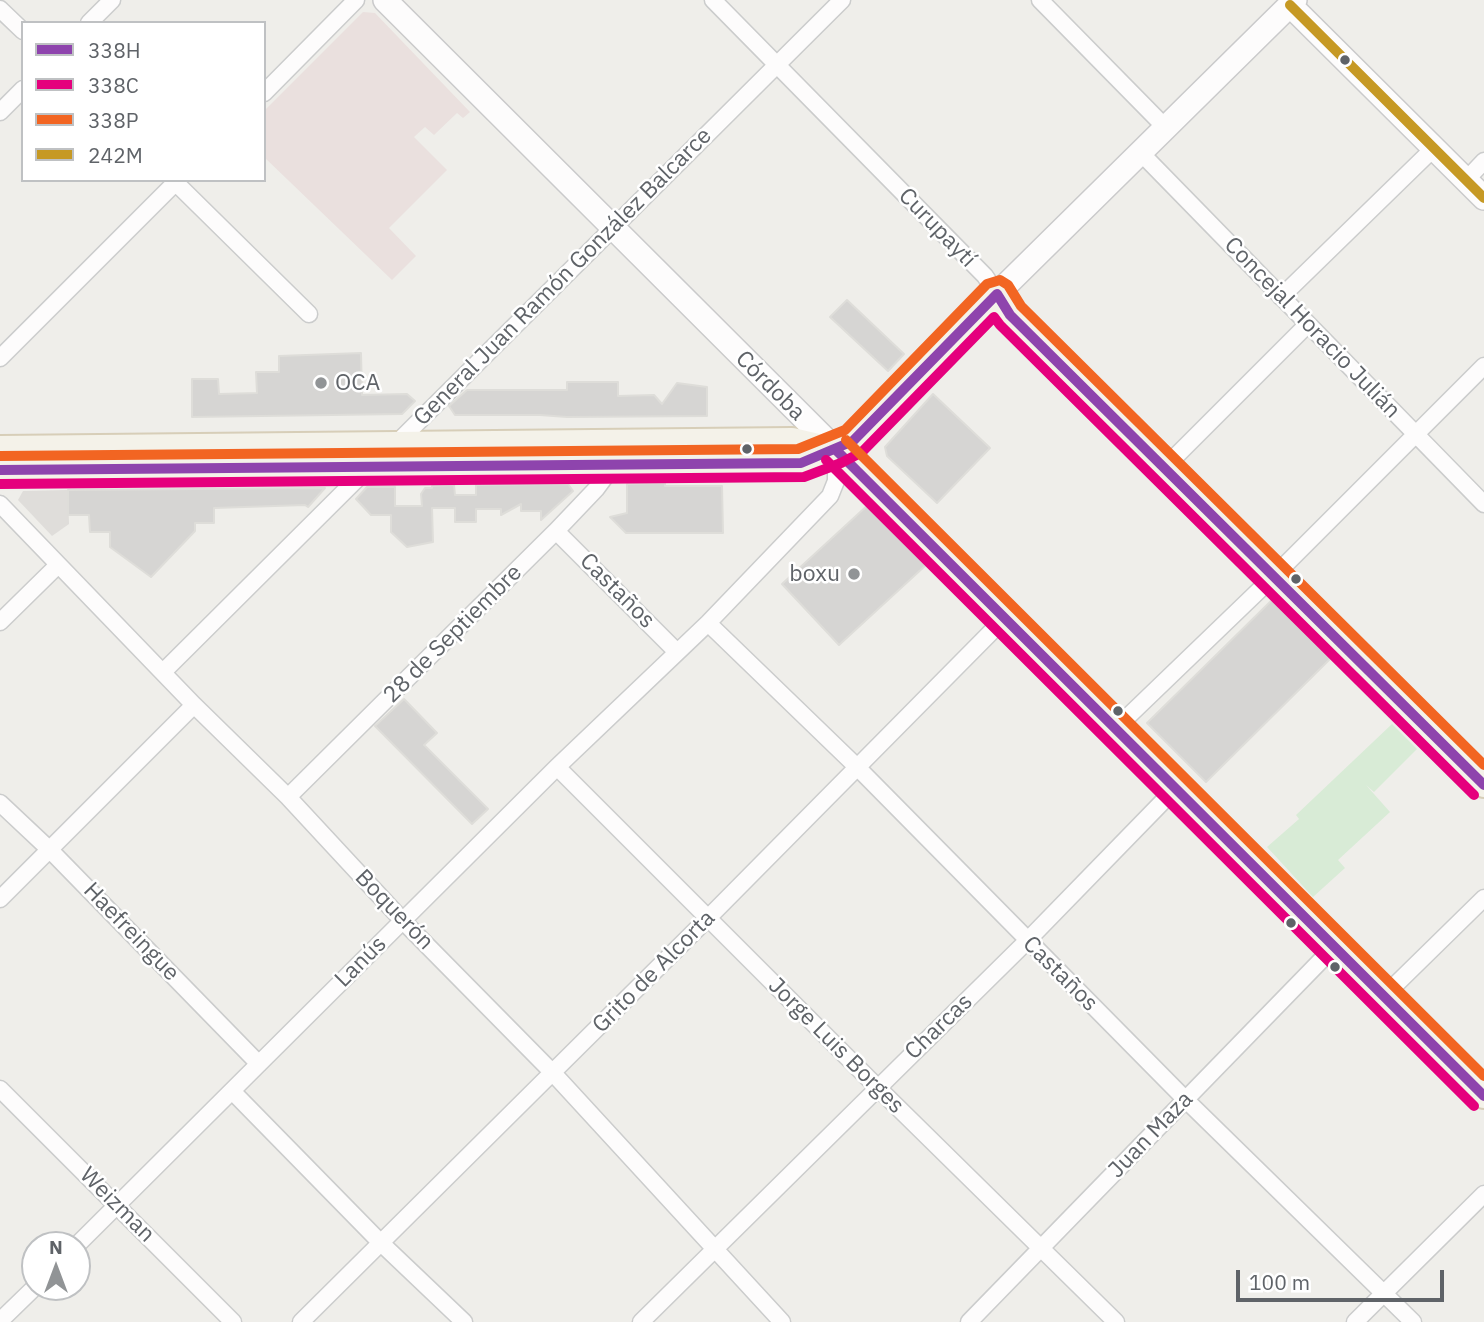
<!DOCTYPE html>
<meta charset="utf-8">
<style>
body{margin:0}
#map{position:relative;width:1484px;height:1322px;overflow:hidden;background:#efeeea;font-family:"IBM Plex Sans",sans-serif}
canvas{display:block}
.legend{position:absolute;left:21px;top:21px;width:245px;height:161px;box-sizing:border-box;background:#fff;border:2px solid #bfc1c3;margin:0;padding:9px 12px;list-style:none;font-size:21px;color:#5f6368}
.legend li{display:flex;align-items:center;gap:14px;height:35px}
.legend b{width:35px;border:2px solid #bfc1c3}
.north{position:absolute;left:21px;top:1231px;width:70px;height:70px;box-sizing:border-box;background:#fff;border:2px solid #bfc1c3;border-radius:50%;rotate:0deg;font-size:19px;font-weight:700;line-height:28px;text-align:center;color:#5f6368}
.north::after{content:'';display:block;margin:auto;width:24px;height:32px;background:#919496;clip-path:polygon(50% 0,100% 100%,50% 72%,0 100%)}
.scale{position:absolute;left:1236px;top:1270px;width:208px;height:32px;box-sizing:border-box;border:4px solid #5f6368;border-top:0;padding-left:9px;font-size:21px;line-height:24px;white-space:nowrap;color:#5f6368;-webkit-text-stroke:5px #fff;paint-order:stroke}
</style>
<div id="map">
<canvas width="1484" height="1322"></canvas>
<ul class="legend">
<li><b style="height:9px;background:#8e44ad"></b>338H</li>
<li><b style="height:9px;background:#e5007d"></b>338C</li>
<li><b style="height:9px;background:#f26522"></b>338P</li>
<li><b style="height:9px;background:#c69924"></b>242M</li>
</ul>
<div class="north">N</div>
<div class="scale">100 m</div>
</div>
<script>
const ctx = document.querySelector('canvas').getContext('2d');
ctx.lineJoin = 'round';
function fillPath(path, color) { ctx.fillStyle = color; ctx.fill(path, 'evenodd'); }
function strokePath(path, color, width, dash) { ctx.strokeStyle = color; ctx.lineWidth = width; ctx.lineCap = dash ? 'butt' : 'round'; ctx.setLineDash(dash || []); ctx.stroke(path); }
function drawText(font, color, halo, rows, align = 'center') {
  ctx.font = font + ' "IBM Plex Sans",sans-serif'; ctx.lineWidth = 5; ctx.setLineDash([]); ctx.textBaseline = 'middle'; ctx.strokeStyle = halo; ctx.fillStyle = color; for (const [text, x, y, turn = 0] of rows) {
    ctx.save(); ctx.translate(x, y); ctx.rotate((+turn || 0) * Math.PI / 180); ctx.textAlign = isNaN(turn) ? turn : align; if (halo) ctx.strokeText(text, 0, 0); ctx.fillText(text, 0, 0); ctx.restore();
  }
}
fillPath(new Path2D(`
 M68,490l1,34 -17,12 -34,-36 5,-9z`), '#dfddda');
fillPath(new Path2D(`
 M363,12l12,1 95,99 -7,6 -6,-5 -23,22 -9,-8 -11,10 33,33 -58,58 27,28 -24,24 -128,-123v-46z`), '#eae0de');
fillPath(new Path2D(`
 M1392,724l25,25 -43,43 -8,-7 24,27 -52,48 7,8 -32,29 -46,-50 32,-28 -3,-4z`), '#d8ebd6');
const building = new Path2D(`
 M847,300l57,54 -16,17 -58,-54z
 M361,353l1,42 45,-1 8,7 -13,13 -210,3v-38h26l1,15 38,-1 -1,-21h23v-16z
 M567,382h51v14l36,-1 8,9 15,-21 30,4v29l-140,1 -27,-2h-85l-6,-9 18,-16h100z
 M933,394l57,54 -53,55 -50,-47 -2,-9z
 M665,483v3h57l1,47h-97l-16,-16 17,-4v-29z
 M568,484l5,7 -32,29v-9h-20v-7l-20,11v-6h-25v13h-21v-14h-23l1,34 -26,5 -16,-15v-17h-20l-15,-16 11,-12h28v19h27l-1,-12 4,-6h7v-2l22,-1 1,10h21v-10z
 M325,488l-17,19 -3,-2 -91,3v15h-19v8l-44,46 -41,-30v-15h-20l-1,-17h-21v-25z
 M869,504l57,61 -87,80 -57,-61z
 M1273,599l58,59 -125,124 -59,-59z
 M404,699l33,34 -13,12 64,64 -16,15 -97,-98z`);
fillPath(building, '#d6d5d3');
strokePath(building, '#deddd9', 2);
const street = new Path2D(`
 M713,0l272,276 12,18
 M1040,0l125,127
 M0,9l23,22
 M89,23l23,-23
 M264,93l92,-93
 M0,112l23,-23
 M1140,152l344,352
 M173,180l136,134
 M1466,180l18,-19
 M1281,297l153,-149
 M0,358l178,-178
 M395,445l447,-445
 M1165,467l142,-142
 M0,504l194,201 94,92 115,124 150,152 229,249
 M556,531l121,121
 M0,622l57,-56
 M708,623l148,143 329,333 228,223
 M163,672l207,-206
 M1115,729l160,-154 209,-209
 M557,767l320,320 239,235
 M288,797l268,-266 40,-42 17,-23
 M0,803l50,47 209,214
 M0,899l194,-194
 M1384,996l100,-98
 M0,1089l233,233
 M232,1091l149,152 83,79
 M77,1245l480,-478 151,-144 122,-127 6,-15v-31
 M0,1321l35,-34
 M301,1322l407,-404 296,-299
 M641,1322l386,-381 148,-152
 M969,1322l365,-375
 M1355,1322l129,-128`);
const secondary = new Path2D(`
 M385,0l451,450
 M1290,5l194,193
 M997,294l298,-294`);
const primary = new Path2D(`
 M0,448l792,-8 43,10
 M836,450l648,646
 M0,470l367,-2 434,-5 35,-13 17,-9 144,-147 13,21 474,470`);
strokePath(street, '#cbcccc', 19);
strokePath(secondary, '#cacacb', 26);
strokePath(primary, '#d7ceb8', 28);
strokePath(street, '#fdfcfc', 16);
strokePath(secondary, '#fdfcfc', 23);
strokePath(primary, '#f4f2e9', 24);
strokePath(new Path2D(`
 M836,450l648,646
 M0,470l801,-7 52,-22 144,-147 13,21 474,470`), '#8e44ad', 10);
strokePath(new Path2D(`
 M826,460l648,646
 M0,484l804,-7 37,-14 21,-11 132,-135 6,8 474,470`), '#e5007d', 10);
strokePath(new Path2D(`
 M846,440l638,636
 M0,456l798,-7 47,-19 142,-146 13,-4 8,5 13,21 463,459`), '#f26522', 10);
strokePath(new Path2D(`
 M1290,5l194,193`), '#c69924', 10);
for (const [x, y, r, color] of [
 [1345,60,6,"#5f6368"],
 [321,383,7,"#919496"],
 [747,449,6,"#5f6368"],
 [854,574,7,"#919496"],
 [1296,579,6,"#5f6368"],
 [1118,711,6,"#5f6368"],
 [1291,923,6,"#5f6368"],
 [1335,967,6,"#5f6368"]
]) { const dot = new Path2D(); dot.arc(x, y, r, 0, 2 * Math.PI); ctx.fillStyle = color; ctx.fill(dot); strokePath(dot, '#fff', 2.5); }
drawText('23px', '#5f6368', '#fff', [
 ["Curupaytí",937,228,46],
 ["General Juan Ramón González Balcarce",563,277,-45],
 ["Concejal Horacio Julián",1312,328,46],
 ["Córdoba",770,386,45],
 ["Castaños",617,591,45],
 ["28 de Septiembre",453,634,-45],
 ["Boquerón",394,910,46],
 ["Haefreingue",131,932,46],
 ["Lanús",361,962,-45],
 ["Grito de Alcorta",654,972,-45],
 ["Castaños",1060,974,45],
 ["Charcas",939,1027,-44],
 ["Jorge Luis Borges",836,1046,45],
 ["Juan Maza",1151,1135,-46],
 ["Weizman",117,1205,45]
]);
drawText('23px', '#5f6368', '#fff', [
 ["OCA",335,383],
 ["boxu",840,574,"right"]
], 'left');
</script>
